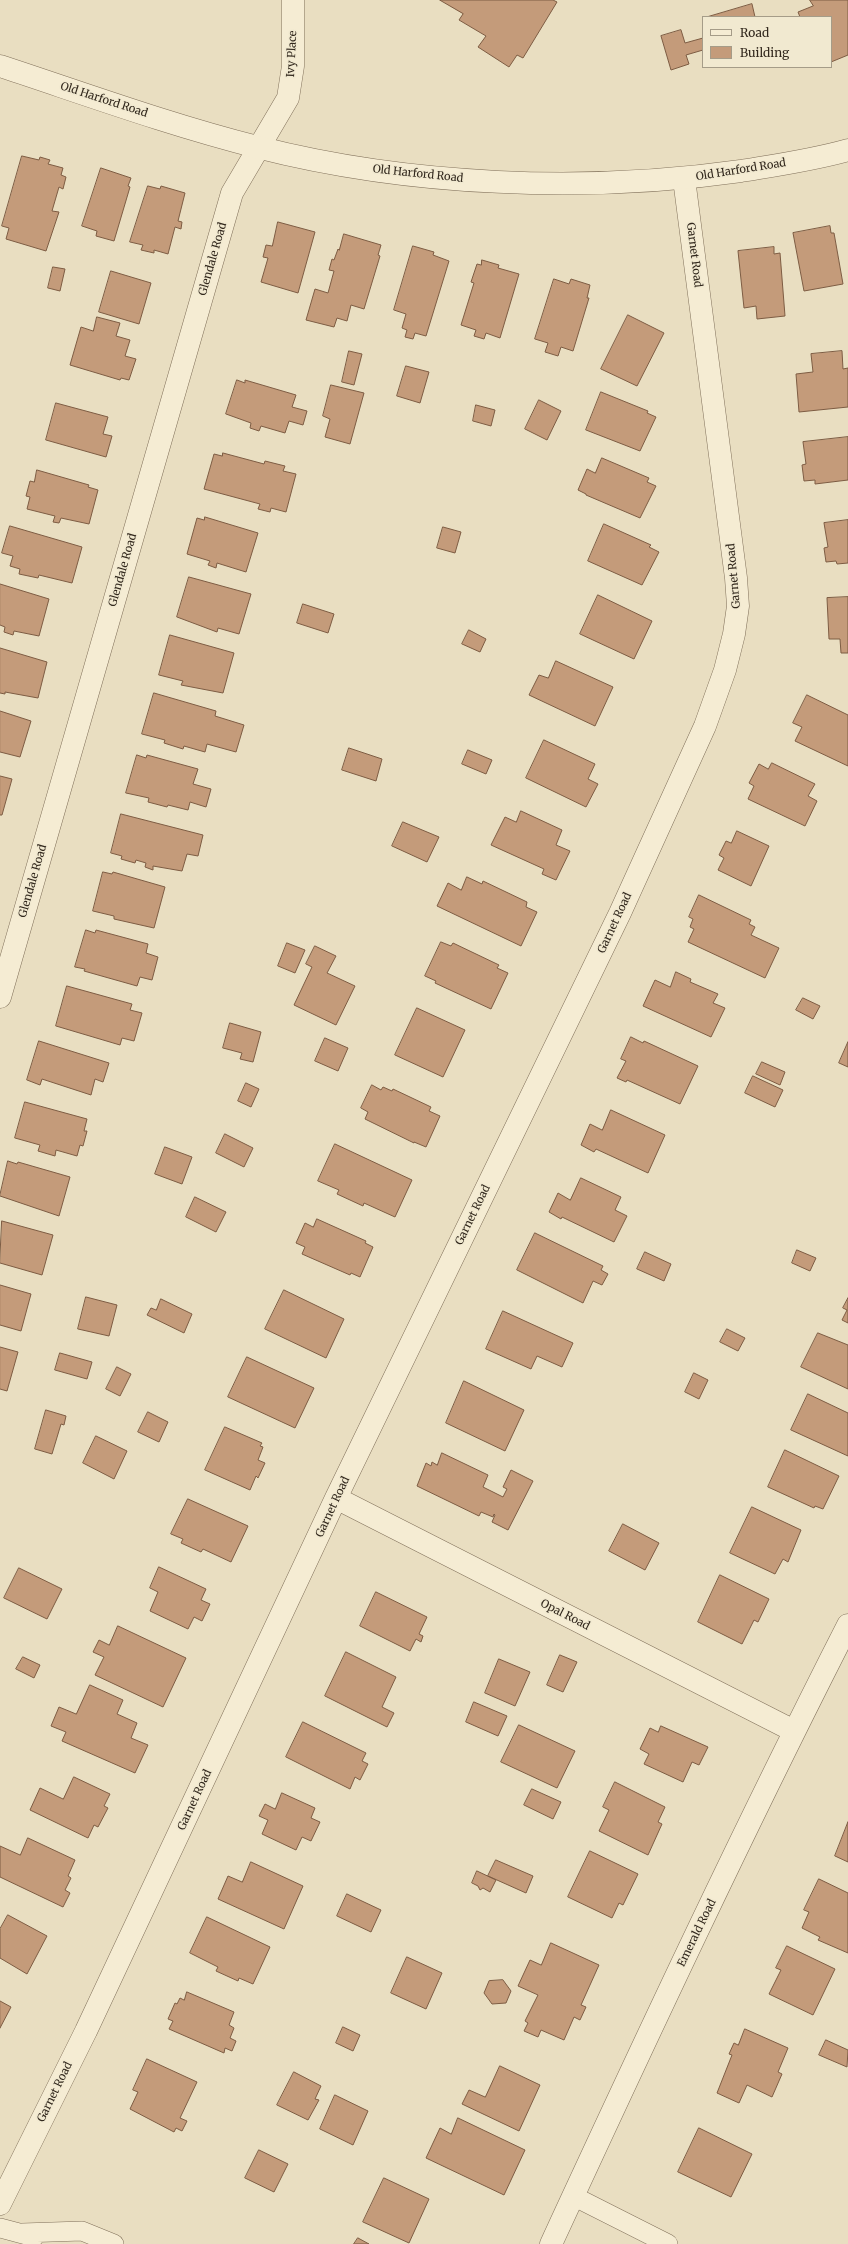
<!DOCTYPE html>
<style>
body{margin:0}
#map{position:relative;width:848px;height:2244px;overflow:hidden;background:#e9dec1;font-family:Merriweather,serif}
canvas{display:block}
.legend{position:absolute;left:702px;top:16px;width:130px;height:52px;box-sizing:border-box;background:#f1e9d0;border:1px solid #a59c88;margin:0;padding:5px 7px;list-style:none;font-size:12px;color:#32281d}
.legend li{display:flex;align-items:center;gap:8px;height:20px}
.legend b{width:20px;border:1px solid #a59c88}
</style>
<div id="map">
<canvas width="848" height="2244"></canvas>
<ul class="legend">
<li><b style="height:5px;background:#f5ecd3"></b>Road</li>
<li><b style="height:11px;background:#c49b7a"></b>Building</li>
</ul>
</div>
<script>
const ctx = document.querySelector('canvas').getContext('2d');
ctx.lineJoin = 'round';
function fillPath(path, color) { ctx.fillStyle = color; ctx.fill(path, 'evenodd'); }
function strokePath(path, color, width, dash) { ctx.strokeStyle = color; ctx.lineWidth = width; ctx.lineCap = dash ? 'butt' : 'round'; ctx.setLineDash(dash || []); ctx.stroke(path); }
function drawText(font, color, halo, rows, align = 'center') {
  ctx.font = font + ' Merriweather,serif'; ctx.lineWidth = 3; ctx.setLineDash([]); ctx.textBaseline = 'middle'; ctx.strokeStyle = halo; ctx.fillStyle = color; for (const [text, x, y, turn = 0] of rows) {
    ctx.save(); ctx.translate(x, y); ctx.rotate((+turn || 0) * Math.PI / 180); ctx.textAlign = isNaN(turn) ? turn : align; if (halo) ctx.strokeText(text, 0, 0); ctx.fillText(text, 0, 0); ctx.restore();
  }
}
const building = new Path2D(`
 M440,0h113l4,2 -34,56 -6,-3 -8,12 -31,-20 8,-11 -27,-16 4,-6z
 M810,0h38v55l-17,7v-45h-31l-2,-5 15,-6z
 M752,4l3,13h-48z
 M681,30l4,13 18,-5v12l-17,5 3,9 -18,6 -10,-34z
 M22,156l17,4 1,-3 10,3 -2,4 15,4 -2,7 5,2 -3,12 -4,-2 -7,24 7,1 -13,39 -40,-12 3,-11 -7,-2z
 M101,168l30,10 -3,8 2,1 -16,54 -18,-5 1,-5 -15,-5z
 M148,186l12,3 1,-3 24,7 -7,28 4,1 -1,7 -6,-2 -7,27 -14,-4v3l-13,-3 2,-5 -13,-3z
 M278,222l37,10 -17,61 -37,-11 7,-24 -5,-1 3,-12 6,1z
 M830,226l1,7h3l9,51 -39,7 -11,-58z
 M344,234l37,11 -3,10 2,1 -16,53 -13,-4 -4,16 -10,-3 -3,9 -28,-7 9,-31 13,4 6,-22 -5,-1 3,-11 2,1 4,-11 1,1z
 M413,246l21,6 -1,3 16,6 -23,75 -11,-3 -2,6 -8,-2 2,-7 -5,-2 4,-14 -12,-4z
 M774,247v7l6,-1 5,63 -28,3 -1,-13 -12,2 -6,-57z
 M482,260l17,5 -1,3 21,6 -19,64 -14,-5 -2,6 -10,-3 2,-6 -15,-5 13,-42 -3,-1 6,-18 4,1z
 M53,267l12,2 -5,22 -12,-3z
 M111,271l40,12 -12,41 -40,-12z
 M554,279l15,5 2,-5 19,6 -3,13h2l-16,53 -12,-4 -3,9 -13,-4 3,-9 -13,-4z
 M628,315l36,18 -27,53 -36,-17z
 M97,317l23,6 -4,13 14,4 -5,16 11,3 -7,21 -8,-2 -1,2 -50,-15 11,-38 12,4z
 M349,351l13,3 -8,31 -12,-3z
 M842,351l1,18 5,-1v39l-49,5 -3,-38 17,-2 -2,-18z
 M406,366l23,6 -9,31 -23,-7z
 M237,380l8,3v-3l51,15 -4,12 15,4 -4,14 -14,-4 -4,12 -24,-7 -2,5 -9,-3 1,-5 -25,-9z
 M331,385l33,8 -14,51 -25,-7 5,-18 -7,-3z
 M601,392l47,19 -1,2 9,4 -16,34 -54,-21z
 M539,400l22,11 -14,29 -22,-11z
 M56,403l52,14 -5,17 9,2 -6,21 -60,-17z
 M476,405l19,5 -4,16 -18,-5z
 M848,437v43l-33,4v-4l-11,1 -2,-16 4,-1 -3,-22z
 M223,453l41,11 1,-3 20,5 -2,5 13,3 -10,38 -15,-4 -1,4 -12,-3 2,-5 -56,-15 10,-35 8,2z
 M602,458l47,20 -2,4 9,4 -16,32 -54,-23v-1l-8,-4 9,-21 8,4z
 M37,470l52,15 -1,2 10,3 -9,34 -28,-6 -2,5 -6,-1 2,-6 -28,-7 3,-12 -4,-1 4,-15 4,1z
 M205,517l53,16 -12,39 -29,-9 -1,5 -8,-3 2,-4 -23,-7 10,-36 7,2z
 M848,520v43l-11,1 -1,-3 -10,1 -2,-14 4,-1 -4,-24z
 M604,524l47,21 -2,2 10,5 -17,33 -54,-24z
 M10,526l72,21 -10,36 -33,-8 -1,3 -19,-4 1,-5 -10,-3 3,-10 -11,-3z
 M443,527l18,5 -6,21 -18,-5z
 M189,577l62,17 -12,40 -21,-6 -1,4 -40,-15z
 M0,584l49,15 -10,37 -25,-5 -1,4 -9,-3 1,-5 -5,-2z
 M598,595l54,26 -18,38 -54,-25z
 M848,597v56h-7l-1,-14h-11l-2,-41z
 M303,604l31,10 -6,19 -31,-10z
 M469,630l17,9 -6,13 -18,-8z
 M170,635l64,18 -11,40 -42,-8 2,-4 -24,-6z
 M0,648l47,14 -9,36 -33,-6v2l-5,-1z
 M556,661l57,26 -18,39 -66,-31 10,-20 9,3z
 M154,693l62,18 -1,5 29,9 -8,27 -29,-8 -2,8 -21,-6 -1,3 -19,-6 1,-3 -23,-6z
 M807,695l41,20v51l-53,-25 7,-14 -9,-4z
 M0,711l31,10 -11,36 -20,-5z
 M544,740l51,24 -7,15 10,5 -12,23 -60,-29z
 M349,748l33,11 -6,22 -34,-11z
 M468,750l24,10 -6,14 -24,-10z
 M137,755l9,3 1,-3 51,14 -5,15 18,5 -5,18 -16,-5 -2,8 -20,-5 -1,2 -19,-5 1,-4 -23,-5z
 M772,763l43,21 -7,12 9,5 -12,25 -57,-27 6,-13 -5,-3 10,-19 9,5z
 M0,776l12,3 -10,36h-2z
 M521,811l41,19 -6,15 14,6 -14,29 -14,-6 2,-5 -53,-24 14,-28 11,5z
 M121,814l82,21 -5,21 -11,-2 -5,17 -29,-5v4l-8,-3 1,-4 -10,-3 -1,3 -14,-4 1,-3 -11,-3z
 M403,822l36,15 -12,25 -35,-16z
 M737,831l32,15 -18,40 -33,-16 6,-12 -5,-3 7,-14 5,2z
 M103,872l9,2 1,-2 52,15 -11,41 -40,-9v-3l-21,-5z
 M467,877l15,7 1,-3 44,21 -1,5 11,5 -16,34 -84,-40 11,-23 13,7z
 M699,895l52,25 -2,4 6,3 -4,8 28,13 -14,30 -77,-36 6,-13 -4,-2 3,-8 -4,-2z
 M86,930l9,3 1,-3 52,14 -2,9 12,4 -6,23 -12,-3 -3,9 -53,-15 1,-2 -10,-2z
 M441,942l10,4 2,-3 46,22 -2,3 11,5 -17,36 -56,-26 1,-2 -11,-5z
 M287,943l18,7 -10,23 -17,-7z
 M315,946l21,10 -9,17 28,13 -19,39 -42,-20 18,-38 -6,-3z
 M676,972l15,7 -1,3 28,12 -5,9 12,5 -14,29 -68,-31 12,-26 15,7z
 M67,986l65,18 -2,6 12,3 -8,28 -12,-3 -2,7 -64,-19z
 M803,998l17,8 -7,13 -17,-9z
 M417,1008l48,22 -22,47 -48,-22z
 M230,1023l31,9 -8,30 -13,-3 2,-6 -19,-5z
 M631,1037l12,6 1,-2 54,25 -18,38 -53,-24 -1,2 -9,-4 9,-17 -5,-2z
 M325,1038l23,10 -10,23 -23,-10z
 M39,1041l70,22 -6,19 -8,-3 -4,16 -49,-16 -2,6 -13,-5z
 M848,1042v25l-9,-4z
 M762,1062l23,10 -5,13 -24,-11z
 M753,1076l30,14 -8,17 -30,-14z
 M246,1083l13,6 -8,18 -13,-6z
 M372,1085l9,5 2,-3 9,4 1,-2 38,18 -2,4 11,5 -14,31 -12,-5v1l-49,-24 3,-7 -7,-4z
 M25,1102l62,17 -3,12h3l-4,15 -3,-1 -3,11 -21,-6 -1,6 -17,-5 2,-6 -25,-7z
 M611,1110l54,25 -17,38 -52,-24 -2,3 -13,-7 9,-21 12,6z
 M225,1134l28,14 -9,19 -28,-14z
 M335,1144l77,36 -17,37 -31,-14 -1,3 -26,-12 2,-4 -21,-9z
 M165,1147l27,10 -10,27 -27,-10z
 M8,1161l9,3 1,-2 52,15 -11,39 -59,-20z
 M581,1178l40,19 -6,13 12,6 -13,26 -52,-25 -1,2 -12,-7 9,-19 12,7z
 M195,1197l31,15 -10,20 -30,-15z
 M317,1219l49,22 -1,2 8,4 -13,30 -9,-4 -1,2 -48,-21 3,-7 -9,-4 9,-20 8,4z
 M2,1221l51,14 -11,40 -42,-12z
 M535,1233l68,33 -2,4 7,4 -6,11 -9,-4 -10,22 -66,-33z
 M797,1250l19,8 -6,13 -18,-8z
 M645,1252l26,12 -7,17 -27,-12z
 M0,1285l31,9 -10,37 -21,-6z
 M284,1290l60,29 -18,39 -61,-29z
 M86,1297l31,8 -8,31 -31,-7z
 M848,1298v25l-6,-3 5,-10 -4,-2z
 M161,1299l31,15 -8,19 -37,-18 4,-7 5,2z
 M503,1311l70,32 -11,24 -25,-11 -6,13 -45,-20z
 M727,1329l18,9 -7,13 -18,-9z
 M818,1333l30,12v44l-47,-22z
 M0,1347l18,5 -11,39 -7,-2z
 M60,1353l32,9 -5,17 -32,-9z
 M247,1357l67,31 -19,40 -67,-31z
 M117,1367l14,7 -11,22 -14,-7z
 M694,1373l14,7 -9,19 -14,-7z
 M464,1381l60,29 -19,41 -59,-28z
 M808,1394l40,19v43l-57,-26z
 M46,1410l20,6 -2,9 -3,-1 -9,30 -17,-5z
 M148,1412l20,10 -9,20 -21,-10z
 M225,1427l37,16 -2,3 3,1 -5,13 7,3 -7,15 -2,-2 -6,14 -45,-20z
 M96,1436l31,15 -13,28 -31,-16z
 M785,1450l54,26 -16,33 -8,-3 -1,2 -46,-21z
 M442,1453l46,22 -5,12 20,10 4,-8 -4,-2 8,-17 22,11 -25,49 -16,-8 3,-7 -1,-1 -1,3 -12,-5 -2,4 -62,-30 9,-23 5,3 1,-4 5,3z
 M188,1499l60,27 -17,36 -28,-13 -2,3 -20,-9 2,-4 -12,-5z
 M752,1507l49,23 -13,32 -5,-3 -8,15 -45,-21z
 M623,1524l36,19 -14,27 -36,-19z
 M159,1567l47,22 -5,11 9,4 -8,17 -8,-4 -6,12 -38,-18 8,-19 -8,-4z
 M19,1568l43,21 -15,30 -43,-21z
 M720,1575l49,24 -11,23 -4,-2 -12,24 -44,-22z
 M376,1592l51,25 -8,17 4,2 -2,6 -5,-3 -6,12 -50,-25z
 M118,1626l68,32 -23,49 -68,-32 9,-18 -11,-5 6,-12 10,5z
 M346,1652l50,25 -14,30 12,6 -7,14 -62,-31z
 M560,1655l17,7 -14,30 -16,-7z
 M23,1657l17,8 -6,13 -18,-9z
 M499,1659l31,13 -15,34 -30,-13z
 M90,1685l33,15 -6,14 20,9 -6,15 17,7 -13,28 -73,-32 4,-9 -15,-6 8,-19 17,7z
 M474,1702l33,14 -9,20 -32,-14z
 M303,1722l63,31 -4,8 6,3 -8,16 -5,-3 -5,12 -64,-32z
 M519,1725l56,26 -18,37 -56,-26z
 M661,1726l47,21 -9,18 -7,-3 -9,20 -39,-18 5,-10 -9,-5 10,-21 8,4z
 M74,1777l36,17 -6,12 4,2 -10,19 -4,-2 -6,13 -58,-28 10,-22 23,11z
 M615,1782l50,25 -7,15 4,2 -14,31 -49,-24 10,-21 -6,-3z
 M532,1789l29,13 -8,17 -29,-14z
 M282,1793l33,15 -4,10 9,4 -9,19 -9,-4 -6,13 -34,-16 6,-14 -9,-4 6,-12 10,5z
 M848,1822v40l-13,-6z
 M28,1838l47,22 -7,16 3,2 -6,12 5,3 -7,14 -63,-30v-31l20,9z
 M590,1851l48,23 -15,31 -4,-2 -7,15 -44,-21z
 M496,1860l37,16 -7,17 -38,-17z
 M251,1862l52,24 -19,43 -66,-30 10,-23 14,6z
 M477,1871l19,9 -6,12 -7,-4 -3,2 -2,-4 -6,-3z
 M819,1879l29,14v60l-30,-13 2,-3 -18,-9 7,-16 -5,-2z
 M347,1894l34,16 -10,22 -34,-16z
 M8,1915l39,21 -20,38 -27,-16v-29z
 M207,1917l63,30 -17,37 -14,-6 -1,3 -22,-10 2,-4 -28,-14z
 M551,1943l48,22 -18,40 5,2 -6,13 -6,-3 -10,23 -23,-10 -3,7 -14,-6 4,-8 -3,-2 13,-26 -20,-9 12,-26 11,5z
 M787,1946l48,23 -22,46 -44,-21 12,-24 -5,-2z
 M407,1957l35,16 -16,36 -35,-16z
 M503,1980l8,11 -5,12 -14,1 -8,-11 5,-12z
 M187,1992l47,20 -5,13 5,3 -4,10 6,3 -4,10 -7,-3 -1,5 -55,-24 4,-8 -5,-2 7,-16 2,1 3,-6 4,2z
 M0,2001l11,6 -11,21z
 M343,2027l17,8 -7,16 -17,-8z
 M745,2029l43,19 -10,24 4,2 -10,23 -25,-12 -8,18 -22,-10 15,-38 -3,-1 5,-11 4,2z
 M826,2040l22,10 -1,17 -28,-12z
 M147,2059l50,23 -17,36 7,3 -5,10 -6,-3 -2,4 -44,-23 8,-17 -5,-2z
 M500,2066l40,19 -21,46 -57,-27 7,-14 16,7z
 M294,2072l27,14 -6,13 4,1 -11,20 -31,-15z
 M335,2095l33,16 -15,34 -33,-16z
 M458,2118l67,32 -21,45 -78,-37 14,-30 11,6z
 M699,2128l53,26 -21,43 -53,-25z
 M259,2150l29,14 -14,28 -29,-14z
 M384,2178l45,21 -20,44 -46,-21z
 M358,2238l11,6h-15z`);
fillPath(building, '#c49b7a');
strokePath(building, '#7d5c43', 1);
const service = new Path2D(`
 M573,2196l95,48
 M0,2228l34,9
 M22,2233l60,-2 32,13`);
const minor = new Path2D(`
 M0,997l232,-804 56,-95 5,-32v-66
 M336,1498l458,233
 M0,2204l86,-173 250,-533 284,-585 85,-187 20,-56 9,-36 4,-28 -2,-28 -52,-399
 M551,2244c96,-208 193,-415 297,-619`);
const tertiary = new Path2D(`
 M0,66c85,28 170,59 257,81 152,39 329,46 484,24 36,-6 72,-11 107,-21`);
strokePath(service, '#80705a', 20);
strokePath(minor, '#80705a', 23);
strokePath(tertiary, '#80705a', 23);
strokePath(service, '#f5ecd3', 19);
strokePath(minor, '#f5ecd3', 22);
strokePath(tertiary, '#f5ecd3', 22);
drawText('11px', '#32281d', '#f1e9d0', [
 ["Ivy Place",292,54,-87],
 ["Old Harford Road",104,100,18],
 ["Old Harford Road",741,170,-9],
 ["Old Harford Road",418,174,6],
 ["Garnet Road",694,255,83],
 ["Glendale Road",213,259,-74],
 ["Glendale Road",123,570,-74],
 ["Garnet Road",734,576,-95],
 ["Glendale Road",33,881,-74],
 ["Garnet Road",615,923,-65],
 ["Garnet Road",473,1215,-64],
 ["Garnet Road",333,1507,-65],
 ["Opal Road",565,1615,27],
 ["Garnet Road",195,1800,-65],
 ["Emerald Road",697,1933,-64],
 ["Garnet Road",55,2092,-64]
]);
</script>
